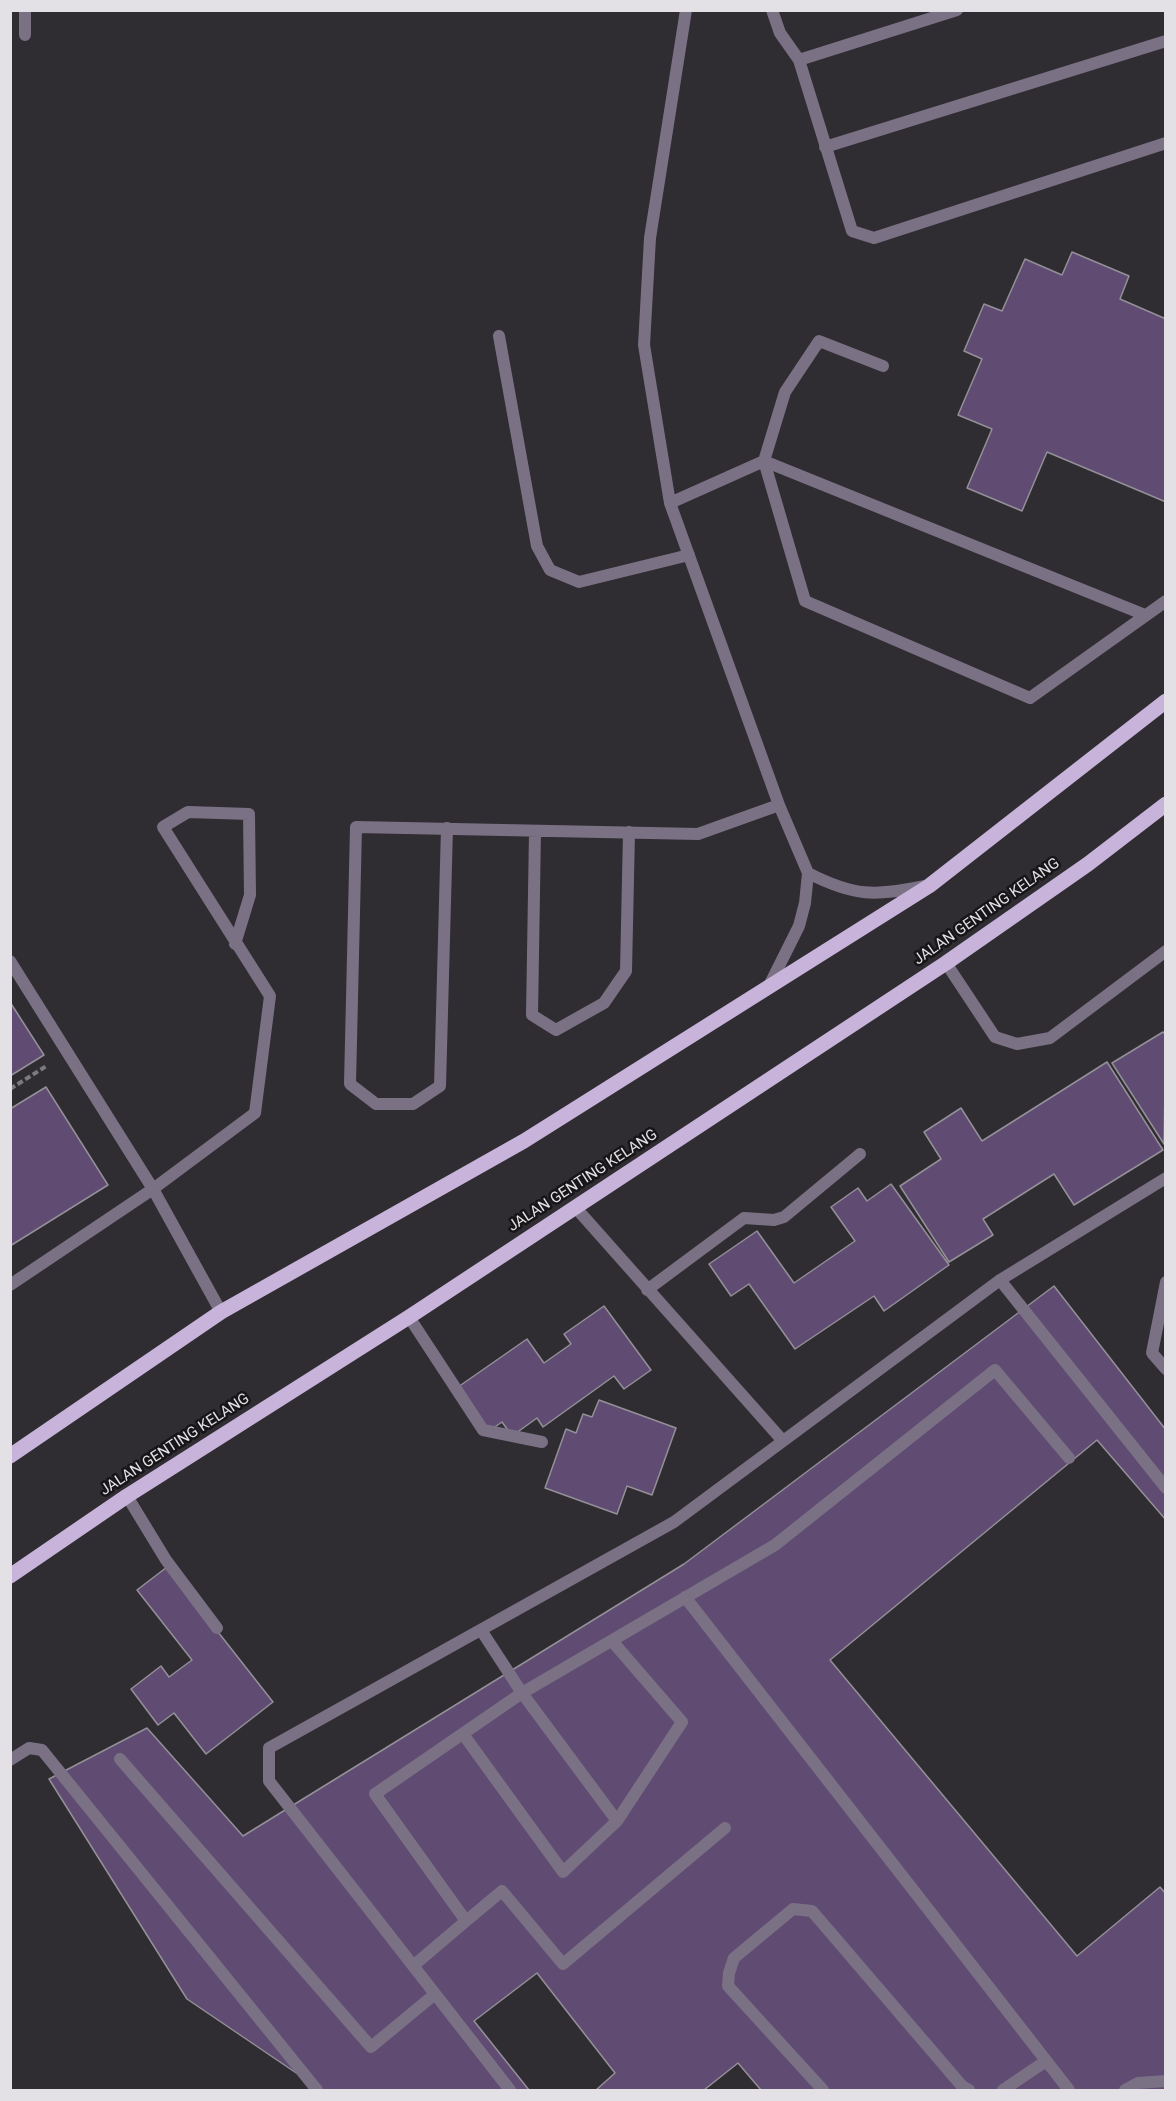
<!DOCTYPE html>
<style>
body{margin:0}
#map{position:relative;width:1176px;height:2101px;overflow:hidden;background:#2f2c32;font-family:Roboto,sans-serif}
canvas{display:block}
.frame{position:absolute;inset:0;border:12px solid #e3e1e5;pointer-events:none}
</style>
<div id="map">
<canvas width="1176" height="2101"></canvas>
<div class="frame"></div>
</div>
<script>
const ctx = document.querySelector('canvas').getContext('2d');
ctx.lineJoin = 'round';
function fillPath(path, color) { ctx.fillStyle = color; ctx.fill(path, 'evenodd'); }
function strokePath(path, color, width, dash) { ctx.strokeStyle = color; ctx.lineWidth = width; ctx.lineCap = dash ? 'butt' : 'round'; ctx.setLineDash(dash || []); ctx.stroke(path); }
function drawText(font, color, halo, rows, align = 'center') {
  ctx.font = font + ' Roboto,sans-serif'; ctx.lineWidth = 5; ctx.setLineDash([]); ctx.textBaseline = 'middle'; ctx.strokeStyle = halo; ctx.fillStyle = color; for (const [text, x, y, turn = 0] of rows) {
    ctx.save(); ctx.translate(x, y); ctx.rotate((+turn || 0) * Math.PI / 180); ctx.textAlign = isNaN(turn) ? turn : align; if (halo) ctx.strokeText(text, 0, 0); ctx.fillText(text, 0, 0); ctx.restore();
  }
}
const building = new Path2D(`
 M1072,252l57,24 -9,23 46,20v183l-119,-50 -25,59 -55,-23 25,-59 -34,-14 24,-56 -18,-8 20,-47 18,7 23,-52 37,16z
 M10,1002l34,53 -34,21z
 M1163,1032l3,3 -2,109 -52,-81z
 M1107,1062l56,88 -89,55 -20,-31 -71,45 10,16 -44,27 -49,-76 41,-27 -17,-27 37,-24 21,33z
 M46,1087l62,98 -98,61v-137z
 M891,1184l58,81 -65,46 -10,-15 -79,53 -46,-65 -18,12 -22,-32 48,-33 37,52 61,-42 -24,-34 27,-19 9,13z
 M1054,1286l112,144v660h-850l-8,-9 -121,-82 -138,-220 98,-51 96,108 441,-272z
 M604,1306l47,64 -27,19 -10,-13 -71,51 -6,-9 -25,18 -10,-14 -13,9 -31,-44 69,-48 17,24 27,-19 -7,-10z
 M599,1400l77,28 -24,67 -25,-9 -10,28 -72,-26 21,-59 10,4 7,-19 9,3z
 M1097,1440l69,80v374l-6,-7 -83,69 -247,-296z
 M167,1567l106,135 -67,52 -32,-41 -16,12 -27,-36 30,-23 8,11 23,-17 -55,-70z
 M537,1973l78,100 -19,17h-67l-55,-69z
 M738,2063l23,27h-57z`);
fillPath(building, '#604c73');
strokePath(building, '#949098', 1.5);
strokePath(new Path2D(`
 M10,1089l38,-24`), '#7c797f', 4, [6, 3]);
strokePath(new Path2D(`
 M25,10v25
 M686,10l-36,228 -6,107 26,158 109,302 29,68 -3,30 -6,23 -31,62
 M772,10l8,23 19,27 53,171 22,7 292,-95
 M799,60l158,-50
 M825,147l341,-106
 M499,336l38,210 13,24 29,12 110,-27
 M883,366l-64,-25 -34,51 -21,69 41,140 225,97 136,-97
 M670,503l94,-42 381,154
 M447,828l-7,258 -27,18h-37l-26,-20 6,-257 342,7 81,-29
 M535,831l-3,184 24,15 48,-27 22,-32 3,-139
 M808,873c47,24 66,23 117,13
 M10,961l143,228 68,123
 M946,963l49,74 22,7 33,-6 116,-87
 M576,1208l207,233
 M1000,1280l166,208
 M1166,1282l-14,71 14,16
 M10,1285l143,-96 102,-76 15,-117 -107,-169 25,-15 61,2 1,81 -15,49
 M647,1290l97,-72 30,2 10,-3 76,-63
 M409,1317l74,113 59,12
 M127,1496l39,64 51,68
 M685,1597l384,493
 M481,1630l41,63 95,128
 M463,1734l100,138 54,-51 65,-99 -70,-81
 M120,1759l251,288 64,-53
 M10,1760l19,-12 13,2 275,340
 M466,1921l36,-30 61,73 162,-136
 M413,1966l53,-45 -91,-127 147,-101 253,-148 220,-175 74,88
 M510,2090l-241,-309v-33l405,-226 326,-242 166,-102
 M823,2090l-95,-104 1,-13 5,-15 59,-49 19,2 150,175 7,4
 M1003,2090l43,-29
 M1125,2090l13,-7 28,-2`), '#7b7184', 12);
strokePath(new Path2D(`
 M10,1456l211,-144 303,-171 405,-255 237,-185
 M10,1576l117,-80 282,-179 537,-354 142,-99 78,-60`), '#c8b4da', 15);
drawText('15px', '#e3e1e5', '#171518', [
 ["JALAN GENTING KELANG",987,912,-35],
 ["JALAN GENTING KELANG",583,1181,-33],
 ["JALAN GENTING KELANG",175,1445,-33]
]);
</script>
